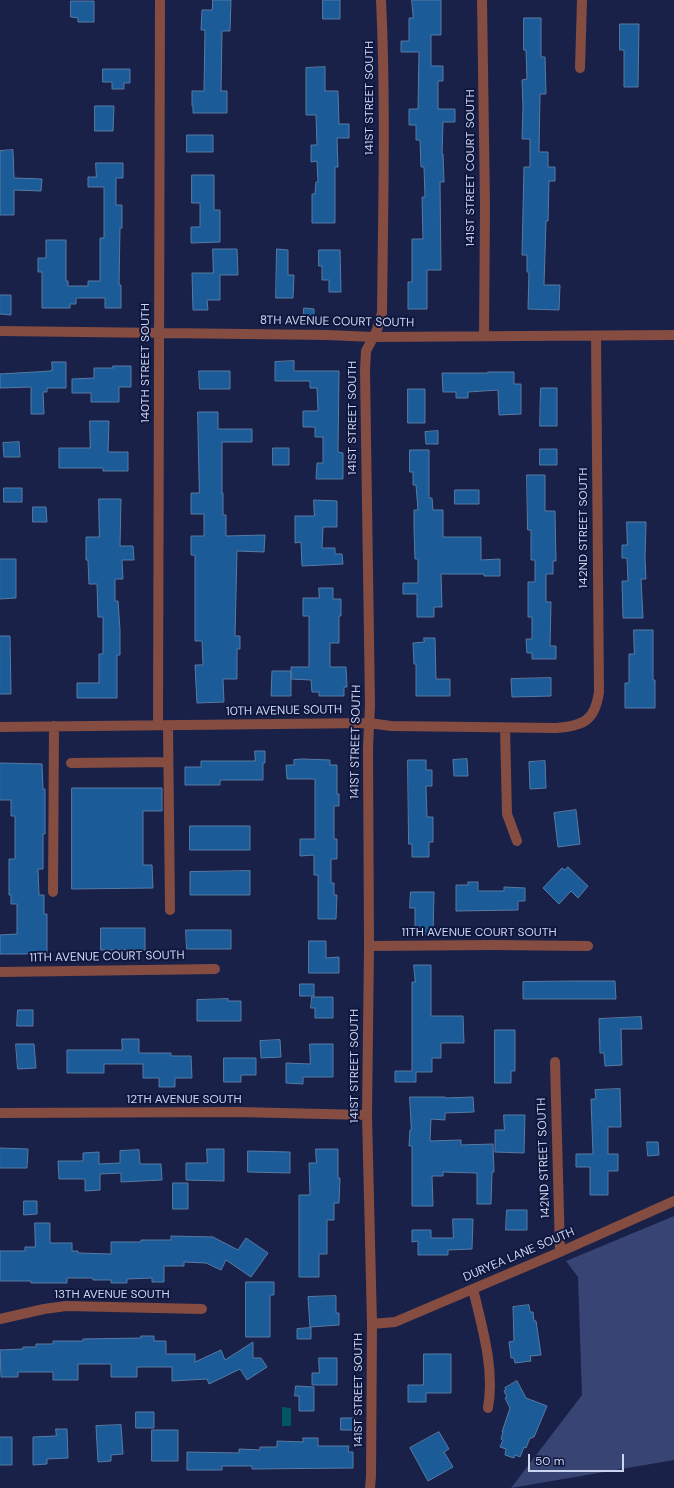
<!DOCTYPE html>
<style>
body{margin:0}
#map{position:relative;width:674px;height:1488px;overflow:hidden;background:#192149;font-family:"DM Sans",sans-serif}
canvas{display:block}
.scale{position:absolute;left:528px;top:1454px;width:96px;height:18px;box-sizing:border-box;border:2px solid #ccd5ef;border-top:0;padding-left:5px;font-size:12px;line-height:14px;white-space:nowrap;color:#ccd5ef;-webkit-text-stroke:3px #10173e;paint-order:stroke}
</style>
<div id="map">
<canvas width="674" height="1488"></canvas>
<div class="scale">50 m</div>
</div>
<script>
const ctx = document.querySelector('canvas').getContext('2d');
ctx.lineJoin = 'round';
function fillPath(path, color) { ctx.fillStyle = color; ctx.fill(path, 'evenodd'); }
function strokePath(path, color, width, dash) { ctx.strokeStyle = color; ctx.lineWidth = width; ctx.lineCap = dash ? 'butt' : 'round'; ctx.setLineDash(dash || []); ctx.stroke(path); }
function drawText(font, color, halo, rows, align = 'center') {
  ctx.font = font + ' "DM Sans",sans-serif'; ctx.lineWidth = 4; ctx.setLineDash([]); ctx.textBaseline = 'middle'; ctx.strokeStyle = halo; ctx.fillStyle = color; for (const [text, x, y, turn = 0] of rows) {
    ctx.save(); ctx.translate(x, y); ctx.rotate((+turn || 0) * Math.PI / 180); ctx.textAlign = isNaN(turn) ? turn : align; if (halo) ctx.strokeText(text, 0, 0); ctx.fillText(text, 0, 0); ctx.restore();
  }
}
fillPath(new Path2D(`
 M674,1216v244l-163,28 71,-93 -4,-118 -12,-16z`), '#384473');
fillPath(new Path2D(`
 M282,1407l9,1v18h-9z`), '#025562');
const building = new Path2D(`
 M213,0h18l-1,31h-8l-1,60h6v22h-34v-7h-1v-15h12l1,-61h-4l1,-20h10z
 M323,0h17v19h-17z
 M412,0h29v35h-10v31h12v15h-5v28h17v13h-12l-1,32h1l1,28h-4l1,88h-14v39h-19v-27h4v-43h11l-1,-42h3l-1,-30h-3l-1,-27h-4v-15h-7v-16h9l1,-57h-18v-11h8v-23h4z
 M71,1h23v21h-16v-4l-7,-1z
 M524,18h17v39h4l1,37h-6l-1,58h9v15h7v14h-6l-1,40h-2l-2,64h16l-1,25 -31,-1 1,-37h-2v-17h-5l2,-88h6v-28h-8l1,-32 -1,-27 5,-1 -1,-29h-2z
 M620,24h19l-1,63h-14v-37h-4z
 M325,67v24h13l1,33h10v14h-12l1,29h-3v56h-23v-29h3l1,-12h2l-1,-21 -6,1v-17h6l-1,-30h-10v-47z
 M103,69h27v14h-6v6h-12v-7h-9z
 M95,106h19l-1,25h-18z
 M187,135h26v17h-26z
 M13,150l1,28 28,1 -1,12 -27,-1v25h-14v-64z
 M96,163h27v15h-7v27h6v23h-2l-1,57h2v23h-16v-10h-29v6h-6v4h-28v-36h-4v-14h8v-18h20v41h2v5h20v-5h12v-43h4v-51h-16v-10h8z
 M192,175h22v35h6v32l-29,1v-16h9v-24h-8z
 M213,249h24l1,26h-18v25h-13l1,10h-15l-1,-37h21z
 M277,249l11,1v25h6l-1,23h-17z
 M319,250h21l1,42h-12v-12h-7v-14h-3z
 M0,295h11v20l-11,-1z
 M304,308l10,1v9h-10z
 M294,361v10h45l-1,81 5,1v26h-27l1,-16h6v-26h-8v-10h-12v-16h15l-1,-23h-7v-7h-35v-19z
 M52,362h14v26h-19v4h-4l1,22h-13v-27l-31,1v-14l51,-3v-1h1z
 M113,366h18v21h-12v15h-28v-9h-19v-14l22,-1v-10h19z
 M199,371h31v18h-30z
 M488,372h26v12h7v30l-22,1 -1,-25 -30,2v6h-12v-6h-13l-1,-19h46z
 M541,388h16v38h-17z
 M408,389h17v34h-17z
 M198,412h20v17h34v13h-30v51h1v22h3v21l39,-1 -1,17 -27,-1 -2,85h5v13h-3v30h-14l1,23 -27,1 -2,-38h8l-1,-24h-7v-86h-4v-19h13v-22h-13v-21h8z
 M90,421h19l-1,31h20v19h-25v-3h-44v-20h31z
 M438,431v13h-12l-1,-12z
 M19,442l1,15h-16l-1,-14z
 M273,448h16v17h-16z
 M540,449h17v16h-17z
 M410,450h19v48h3l1,12h10v27h38v23l19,-1v17h-16v-2h-43l1,33h-8v10h-17v-23h-14v-11h15v-24h-3l-1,-30v-19h4l-2,-25h-3v-13h-3z
 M527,475h18v36h10l1,50h-3v13h-7v28h5l-1,44h6v13h-24v-6h-5l-1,-14h6v-22h-4v-35h7v-22h-4v-30h-3z
 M4,488h18v14h-18z
 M455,490h24v14h-24z
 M99,499h22l-1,47h13l1,14h-12l1,19h-8v22h3l2,29v25h-3v43h-40v-15h22v-29h4v-37h-5l-1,-33h-8l-1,-24h-2v-23h13z
 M314,500l23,1v26h-14l-1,21h13v6h7l1,10 -41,2 -1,-24 -6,1v-27h19z
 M33,507h13l1,15h-14z
 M627,522h19l-1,36 1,21h-5l2,39h-20l-1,-37h6l-1,-23h-5v-13h5z
 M0,559h16v39l-16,1z
 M319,588h14v11h8v17h-2v27h-9v24h16l1,20h-3v9h-25v-4h-7l-1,-12 -20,-1v-8v25h-20l1,-25h19v-4h18v-51h-6v-18h16z
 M634,630h19v50h2v28h-30v-25h4v-29h5z
 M0,636h10l1,58h-11z
 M424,638h11l1,41h14v17h-34v-32h-2l-1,-21 11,-1z
 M551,678v18l-39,1 -1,-18z
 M255,751h10v12h-2v17h-43v5h-35v-18h16v-6h54z
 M303,759l27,1v5h7v29h2v12h-5v33h3v20h-6v24h3v12h3l-1,24h-18v-44h-4v-20l-14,1v-17h15v-60h-28l-1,-14h8v-5z
 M467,759l1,17h-14l-1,-16z
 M408,760h18v10h6v16h-6l1,31h6v25h-4v15h-17v-13h-3z
 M545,761l1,27 -16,1 -1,-27z
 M0,763l42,1 1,25h2v45h-2v35h-5l1,26h5v19h3v40h-47v-19l17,-1v-30h-6v-9h-2v-36h6v-43h-4v-16h-11z
 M72,788h90v23h-19v54h9l1,23 -81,1z
 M576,810l4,34 -22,3 -4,-34z
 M190,826h60v24h-60z
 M568,867l20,19 -10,12 -7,-7 -12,13 -16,-16 19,-20 3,2z
 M250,871v24h-60v-23z
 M468,882h10v9h26v-4l21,1v13h-7v9l-62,1v-26h12z
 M411,892h23l-1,43 -18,-1v-26h-5z
 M101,928h44v22h-44z
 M186,930h45v19h-44z
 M309,941h17v17l13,-1v16h-30z
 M414,965h17v51h32l1,27h-23v15h-9v14h-16v10h-21v-11h17v-89h3z
 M573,981h42l1,18h-93v-17z
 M300,984h14v12h-14z
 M312,997h21v21h-18v-10h-4z
 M228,999v2h13v20h-44v-21z
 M18,1010h15v16h-16z
 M641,1017l1,12h-21l1,36 -17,1 -1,-13h-4l-1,-34z
 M495,1030h20v41h-4v12h-16z
 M122,1039h17v14h32v3h20l1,22h-17v9h-16v-9h-16v-14h-39v9h-37v-23h55z
 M280,1040l1,17 -20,1 -1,-17z
 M16,1044h18l2,24 -18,1z
 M310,1044h23v33h-30v7l-17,-1v-20l24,1z
 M224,1058h32v17h-15v7h-17z
 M620,1089l1,38h-13v27h10v17h-10v24h-18v-28h-14v-13h17l-2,-55h5l-1,-9z
 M410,1097h35v1l28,-1 1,15 -29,1v7l-14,-1 -1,22 31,-1v5l32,-1 1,28h-2l-1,32h-14v-31l-34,-1v4h-11l1,30h-21v-60h-3l1,-16h1z
 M504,1115h21l-1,38 -29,-1v-22h9z
 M647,1142h11l1,13 -11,1z
 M0,1148l28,1 -1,19h-27z
 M207,1149h17v32l-38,-1v-17h21z
 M316,1149h22v29h2l-1,25h-5v17h-7v34h-8v23h-20v-82h11l-1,-32h7z
 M139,1150l1,14h21l1,16 -41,2v-9l-21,1v16l-15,1v-12h-26l-1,-18h25v-8l16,-1v12l21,-1v-12z
 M248,1151l42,1v21l-42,-1z
 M173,1183h15v26h-15z
 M24,1201h13v13l-13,1z
 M507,1210h20v20h-21z
 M453,1219h20l-1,30 -24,1v5h-30v-14l-6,1v-12h19v8h22z
 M35,1223h15v20h22v8h6v2l33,1v-12h30v-2h30v-4l42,1 25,13 8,-12 22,15 -17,24 -25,-17 -5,10 -15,-7 -22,-1v4h-20v16h-12v-4l-25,1v4h-16v-3h-18v-2h-26v5h-36v-2h-31v-30h25v-4h10z
 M246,1282h28v13h-4v42h-24z
 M336,1296v17h3v12l-29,2 -2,-30z
 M529,1305l1,7h3l1,9h2l5,34 -11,1 1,5 -16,2 -1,-5h-3l-2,-16 5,-1 -1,-34z
 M311,1328v11h-14v-10z
 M141,1336h13v5h12v13h29v8l26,-12 4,10 28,-18v16h8l6,9 -20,13 -7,-11 -31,15 -2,-5 -35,2v-14h-35v10h-26v-13h-33v16h-25v-8h-35v5h-17l-1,-27 23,-1v-2h13v-3h17v-3h30v-2l58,-1z
 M424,1354h27v39h-25v9h-18v-17h15z
 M319,1358h18v27h-25v-12h7z
 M517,1381l9,17 21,8 -13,31h-1l-1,1h-2l-4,10 -2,-1 -4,10 -5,-2 -1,3 -9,-3 1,-6 -6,-2 3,-7 -2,-1 2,-7h-1l8,-24 -5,-10 2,-1 -3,-6 2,-1 -1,-2z
 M296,1386l18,1v24h-15v-15h-4z
 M136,1412h18v16h-18z
 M341,1418h15v12h-15z
 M121,1425l2,29 -12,1v6l-13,1 -2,-36z
 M56,1429h11l1,29 -21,1v5l-14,1v-28l23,-1z
 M152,1430h26v31h-26z
 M439,1432l10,17 -5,3 9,15 -25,14 -18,-33z
 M0,1437h12v28h-12z
 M303,1438h15v8h31l-1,6h5v16l-101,1v-3h-30v4h-35v-18l52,1v-4l21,1v-3h17v-6l26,1z`);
fillPath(building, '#1b5b98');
strokePath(building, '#577ba4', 1);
strokePath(new Path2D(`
 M482,0l3,206 -1,130
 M580,68l2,-68
 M0,331l327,4 46,2 301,-2
 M158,725l2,-725
 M168,725l2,185
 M0,727l369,-4 22,3 165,2c27,-2 39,-7 43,-36l-3,-356
 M505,728l2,86 10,27
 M71,763l97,-1
 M53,892l1,-166
 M369,946l123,-1 96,1
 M0,972l215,-3
 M555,1062l5,190
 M0,1113l238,-1 129,3
 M473,1289c9,38 22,80 15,119
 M0,1319l44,-10 22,-3 136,3
 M372,1324l23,-2 165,-70 114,-51
 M370,1488l1,-12 1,-152 -5,-209 2,-169 -1,-198 2,-43 -5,-335 1,-19 11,-21 5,-17c1,-104 4,-209 -1,-313`), '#854c41', 10);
drawText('12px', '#ccd5ef', '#10173e', [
 ["141ST STREET SOUTH",370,98,-90],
 ["141ST STREET COURT SOUTH",471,168,-90],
 ["8TH AVENUE COURT SOUTH",337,322,1],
 ["140TH STREET SOUTH",146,363,-90],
 ["141ST STREET SOUTH",353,418,-90],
 ["142ND STREET SOUTH",584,528,-90],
 ["10TH AVENUE SOUTH",284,711,-1],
 ["141ST STREET SOUTH",356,742,-89],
 ["11TH AVENUE COURT SOUTH",479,933],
 ["11TH AVENUE COURT SOUTH",107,957,-1],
 ["141ST STREET SOUTH",355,1066,-90],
 ["12TH AVENUE SOUTH",184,1100],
 ["142ND STREET SOUTH",544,1158,-92],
 ["DURYEA LANE SOUTH",519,1255,-23],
 ["13TH AVENUE SOUTH",112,1295],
 ["141ST STREET SOUTH",359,1390,-90]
]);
</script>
